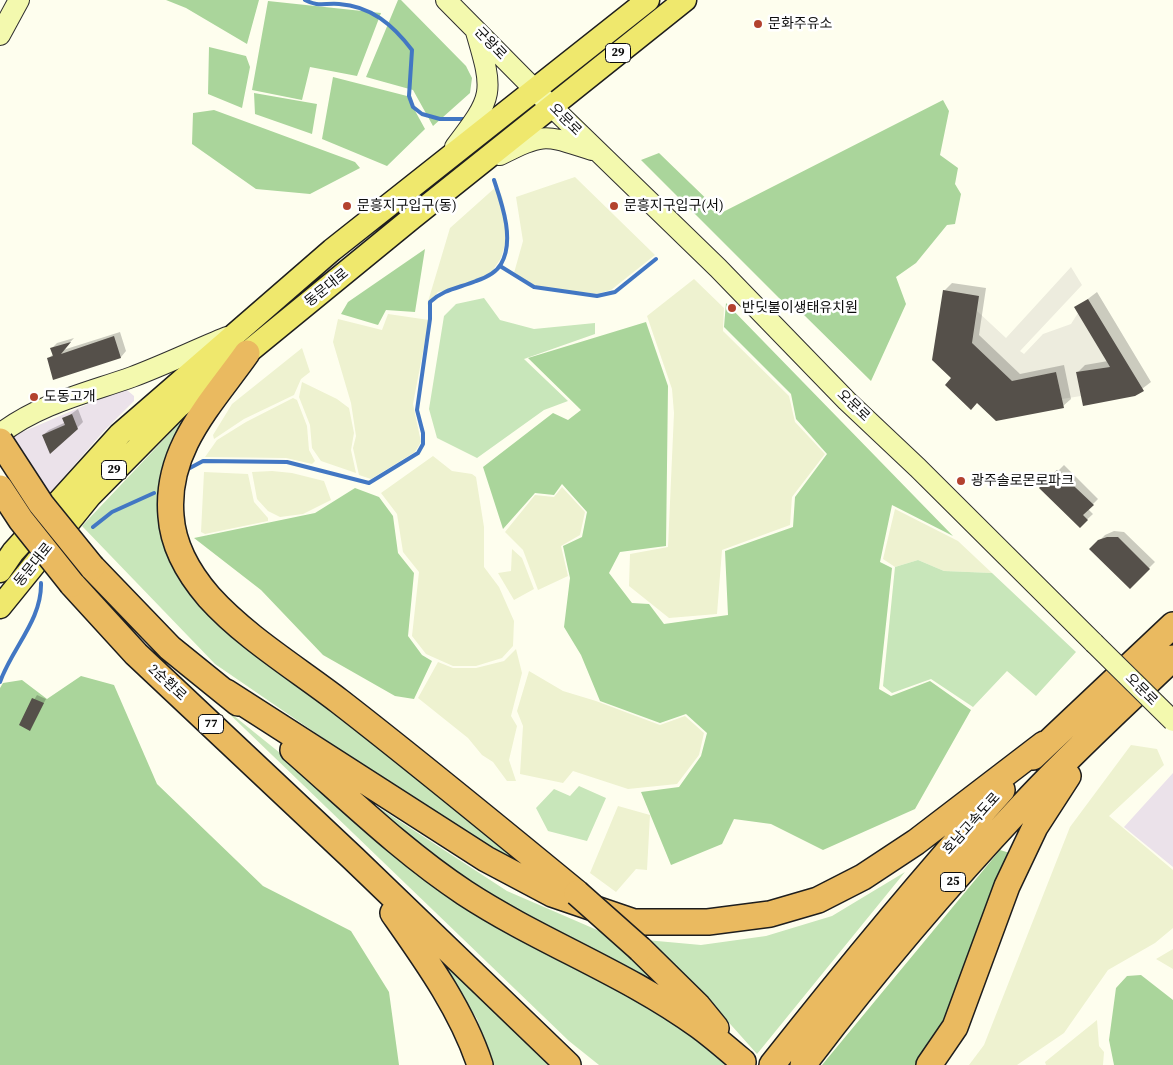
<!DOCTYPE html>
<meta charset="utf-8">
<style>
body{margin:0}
canvas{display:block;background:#fefeee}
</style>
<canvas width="1173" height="1065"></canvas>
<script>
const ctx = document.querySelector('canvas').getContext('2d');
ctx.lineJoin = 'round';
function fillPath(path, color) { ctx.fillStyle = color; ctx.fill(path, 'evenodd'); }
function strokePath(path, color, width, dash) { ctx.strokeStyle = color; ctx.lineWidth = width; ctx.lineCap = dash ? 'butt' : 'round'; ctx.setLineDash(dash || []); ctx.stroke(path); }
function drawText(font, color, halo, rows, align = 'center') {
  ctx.font = font + ' "Source Serif 4","Noto Sans KR",serif'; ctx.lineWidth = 5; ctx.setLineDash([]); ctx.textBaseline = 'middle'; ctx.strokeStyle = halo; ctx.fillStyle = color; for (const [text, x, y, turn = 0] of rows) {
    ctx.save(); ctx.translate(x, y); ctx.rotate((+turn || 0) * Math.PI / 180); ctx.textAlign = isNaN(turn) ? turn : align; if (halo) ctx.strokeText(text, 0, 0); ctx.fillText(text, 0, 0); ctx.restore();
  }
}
fillPath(new Path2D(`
 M127,390l7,6v5l-31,31 -53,61 -37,-57 103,-44z
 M1173,773v94l-49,-40z`), '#ebe2ea');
fillPath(new Path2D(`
 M575,177l80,78 -44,35 -14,4 -62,-8 -21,-13 9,-32 -7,-44z
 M497,186l6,13 4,38 -6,21 -10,15 -17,10 -36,9 -11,13 23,-77z
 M694,279l30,29 -1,23 66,65 6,26 30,32 -33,43 -2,28 -68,25 -5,64 -48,4 -40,-32 1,-32 38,-7 6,-134 -2,-24 -25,-73z
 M388,314l41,6 -16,84 8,38 -6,10 -44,27 -12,-4 -6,-27 3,-12 -5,-33 -18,-61 5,-23 44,11z
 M302,348l8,24 -9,7 -7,16 -50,24 -30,20 -1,-4 19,-31z
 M302,382l35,17 12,9 5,25 -3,17 5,23 -35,-12 -9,-13 -2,-23 -11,-28z
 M293,398l4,2 10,26 2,24 6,11 -3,3 -26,-6 -81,-1 12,-17 29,-18z
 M433,456l19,15 20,3 4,3 8,50v40l15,20 15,34 -1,25 -11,12 -26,8h-23l-27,-12 -14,-18 7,-64 -16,-20 -6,-38 -16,-21z
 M272,471l20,2 32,8 7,19 -28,14 -23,3 -12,-6 -11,-12 -5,-27z
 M204,472l44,2 6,28 14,16v3l-63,13 -4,-2z
 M562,487l23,25 -5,23 -19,11 7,30 -30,14 -15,-40 -18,-18 30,-37 19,2z
 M895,509l63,32 34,32 -48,-2 -26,-11 -23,7 -12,-8z
 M512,549l10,9 12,31 -20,11 -16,-27 13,-2z
 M516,649l6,24 -11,43 6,10 -8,34 7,21h-9l-14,-19 -11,-7 -14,-17 -50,-40 20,-36 15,6h23l28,-7z
 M529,671l34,20 33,10 64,24 25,-9 19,17 -5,22 -22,29 -49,5 -55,-18 -10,12 -43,-9 3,-48 -6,-15z
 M1131,745l26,4 7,16 -55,51 64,54v58l-18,15 -47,27 -44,63 -47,32h-48l15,-20 86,-218z
 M618,806l32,9 -3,55 -11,-1 -20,23 -26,-19z
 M1173,949v20l-17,-10z
 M1097,1020l2,26 5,6 -1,13h-57l-1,-3z`), '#eef2d0');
fillPath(new Path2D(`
 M484,298l16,22 34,9 61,-6v11l-71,25 44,42 -24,9 -67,48 -40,-20 -8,-29 15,-93 12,-12z
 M186,416l-21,41 -2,58 24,58 373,315 -49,-21 -296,-203 -133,-138z
 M918,560l26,11 48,2 84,79 -40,44 -29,-25 -34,36 -42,-28 -39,14 -9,-7 12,-119z
 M218,703l222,179 245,141 46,42h-132l-30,-24z
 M579,786l27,12 -19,43 -39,-10 -12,-23 18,-19 16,7z
 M358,794l149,97 104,45 78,68 -147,-74 -77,-50z
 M905,872l-148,182 -50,-56 -61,-58 55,5 65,-9 66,-20z
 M426,938l136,127h-69l-16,-46z`), '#c8e6ba');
fillPath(new Path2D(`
 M166,0h93l-12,44 -61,-36z
 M398,0h3l65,66 6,12 -2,15 -37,33 -20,-36 -47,-13z
 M268,1l113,12 -24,63 -47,-9 -8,33 -50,-10z
 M209,47l37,9 4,11 -8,41 -34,-14z
 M333,77l74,19 18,33 -38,37 -65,-27z
 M254,93l63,11 -5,30 -57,-20z
 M943,100l6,11 -9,44 18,13 -3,16 6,10 -6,30 -8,1 -31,38 -20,14 10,27 -35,77 -68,-67 -23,-15 -139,-139 18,-7 62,60z
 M214,110l141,52 5,6 -50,26 -54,-5 -64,-45 1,-31z
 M425,249l-10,63 -29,-2 -8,15 -37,-11 7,-12z
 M726,303l227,233 -61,-31 -12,57 12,6 -13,121 12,7 39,-15 41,29 -56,99 -92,41 -52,-26 -37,-5 -12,25 -51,21 -30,-73 38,-5 22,-31 6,-23 -21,-19 -26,9 -60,-22 -19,-46 -17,-28 6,-49 -7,-32 19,-9 5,-25 -25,-28 -8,11 -19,-2 -32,36 -20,-62 70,-54 15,7 13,-10 -53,-52 118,-36 22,64 -2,160 -46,6 -11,21 23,30 17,1 15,20 64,-9 -3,-64 68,-24 2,-30 32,-43 -31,-35 -5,-25 -67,-67z
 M355,488l24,9 14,19 5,37 16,20 -6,63 14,19 10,6 -18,38 -19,-3 -72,-41 -62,-65 -67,-52 121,-25z
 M81,676l33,9 43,99 106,102 88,45 38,61 10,73h-399v-377l3,-5 19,-3 25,19z
 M1000,850l13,4 -44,131 -48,80h-99z
 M1141,975l32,25v65h-59l-5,-25 7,-52 11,-12z`), '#aad59b');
fillPath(new Path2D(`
 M1071,267l11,18 -62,66 4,3 19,-20 28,-10 7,-11 32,54 -34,5 5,24 -19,3 -6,-27 -51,11 -34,-33 6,-39 29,27z`), '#edecde');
fillPath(new Path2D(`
 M952,283l34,5 -7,47 41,39 44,-9 7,34 -8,7 -110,-28 -9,-87z
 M1097,292l54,90 -17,13 -56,-23 7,-7 23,-4 -32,-53z
 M120,332l6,19 -5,6 -67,21 -6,-19 5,-5 -1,-6 5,-5 17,-5 -11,12z
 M78,409l5,13 -6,6 -34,7 6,-5 17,-8 -2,-3z
 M1064,465l34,34 -10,10 5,5 -13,12 -39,-38z
 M1114,531l10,1 31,30 -25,25 -39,-38 14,-14z
 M37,695l9,4 -16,30 -10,-5z`), '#0003');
strokePath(new Path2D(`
 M305,0c13,7 19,3 34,4 32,2 54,21 73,46l-3,46 4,11 9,7 18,5h24
 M500,266l34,21 63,9 18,-4 41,-33
 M188,469l15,-8 84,1 82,21 49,-30 5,-9v-11l-6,-23 13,-91v-17c14,-13 29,-14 46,-21 9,-3 20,-8 25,-17 14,-24 1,-60 -7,-84
 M93,527l19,-15 42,-19
 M0,682c12,-34 42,-62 41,-99`), '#4277c3', 4);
fillPath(new Path2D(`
 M943,290l36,6 -7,47 40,38 44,-9 8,36 -68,13 -19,-18 -6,7 -26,-25 6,-7 -19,-18z
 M1088,299l56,92 -9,5 -52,10 -7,-34 34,-5 -36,-60z
 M114,336l7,22 -68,22 -6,-22 6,-2 -3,-8 21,-6 -10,12z
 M72,414l6,15 -28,25 -8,-19 23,-10 -3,-7z
 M1057,470l37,35 -11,10 5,5 -8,8 -41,-40z
 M1107,537h11l32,32 -20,20 -41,-40 9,-9z
 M32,698l12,5 -14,28 -11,-6z`), '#55504a');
const secondary = new Path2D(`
 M446,0l105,106 167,162 129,133 71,67 176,175
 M0,35l19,-35
 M455,147c39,-51 39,-54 21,-115
 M500,155c46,-23 44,-20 92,-5
 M0,434c38,-30 87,-41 132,-57 32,-12 63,-27 95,-40`);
const primary = new Path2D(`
 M0,571l13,-19 107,-118 212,-184 316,-250
 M0,607l90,-111 89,-90 68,-53 165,-135 273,-218`);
const highway = new Path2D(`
 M247,353c-36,51 -82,96 -76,163 2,30 19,59 38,81 36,40 87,71 130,104 80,62 159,127 238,192
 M92,567l78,81 68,55
 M72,584l64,70 218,205 214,206
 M226,692l260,167 66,35 82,28h74l62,-8 48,-14 45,-23 53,-35 128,-98
 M293,750c56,49 110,102 172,143 75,49 161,80 234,133 15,11 30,24 44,36
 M1033,757l140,-132
 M393,913c33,47 69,97 87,152
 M640,949l58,57 18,22
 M772,1065c74,-94 150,-186 230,-275
 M803,1065c68,-90 141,-176 218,-258 48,-52 101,-100 152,-149
 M929,1065l26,-38 52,-141 28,-59 33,-51`);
strokePath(secondary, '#2f2f2f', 22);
strokePath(primary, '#1e1e1e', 25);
strokePath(highway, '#1e1e1e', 28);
strokePath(secondary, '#f3f9ae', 20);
strokePath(primary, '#efe86d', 22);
strokePath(highway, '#eaba60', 25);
const secondaryBridge = new Path2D(`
 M1094,643l79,78`);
const highwayBridge = new Path2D(`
 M0,441l41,63 51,63
 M0,488l21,32 51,64
 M577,893l63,56`);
strokePath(secondaryBridge, '#2f2f2f', 22, []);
strokePath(highwayBridge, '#1e1e1e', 28, []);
strokePath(secondaryBridge, '#f3f9ae', 20);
strokePath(highwayBridge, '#eaba60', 25);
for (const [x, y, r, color] of [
 [758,24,5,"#b3422f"],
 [347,206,5,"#b3422f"],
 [614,206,5,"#b3422f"],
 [732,308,5,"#b3422f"],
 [34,397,5,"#b3422f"],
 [961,481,5,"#b3422f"]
]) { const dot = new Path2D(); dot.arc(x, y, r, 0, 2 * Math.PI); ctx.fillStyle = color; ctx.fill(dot); strokePath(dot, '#fff', 2); }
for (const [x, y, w] of [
 [618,53,25],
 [114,470,25],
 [211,724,25],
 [953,882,25]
]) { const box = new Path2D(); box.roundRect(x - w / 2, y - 9.5, w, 19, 4); ctx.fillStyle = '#fff'; ctx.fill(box); strokePath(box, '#0d0d0d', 1); }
drawText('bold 12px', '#0d0d0d', null, [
 ["29",618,53],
 ["29",114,470],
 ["77",211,724],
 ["25",953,882]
]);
drawText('14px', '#0d0d0d', '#fff', [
 ["문화주유소",768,24],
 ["문흥지구입구(동)",357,206],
 ["문흥지구입구(서)",624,206],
 ["반딧불이생태유치원",742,308],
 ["도동고개",44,397],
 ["광주솔로몬로파크",971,481]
], 'left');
drawText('14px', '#0d0d0d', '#fff', [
 ["군왕로",490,44,46],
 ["오문로",565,120,45],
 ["동문대로",327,288,-39],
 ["오문로",853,406,44],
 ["동문대로",34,565,-51],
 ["2순환로",167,683,43],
 ["오문로",1141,690,45],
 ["호남고속도로",972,824,-48]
]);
</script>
